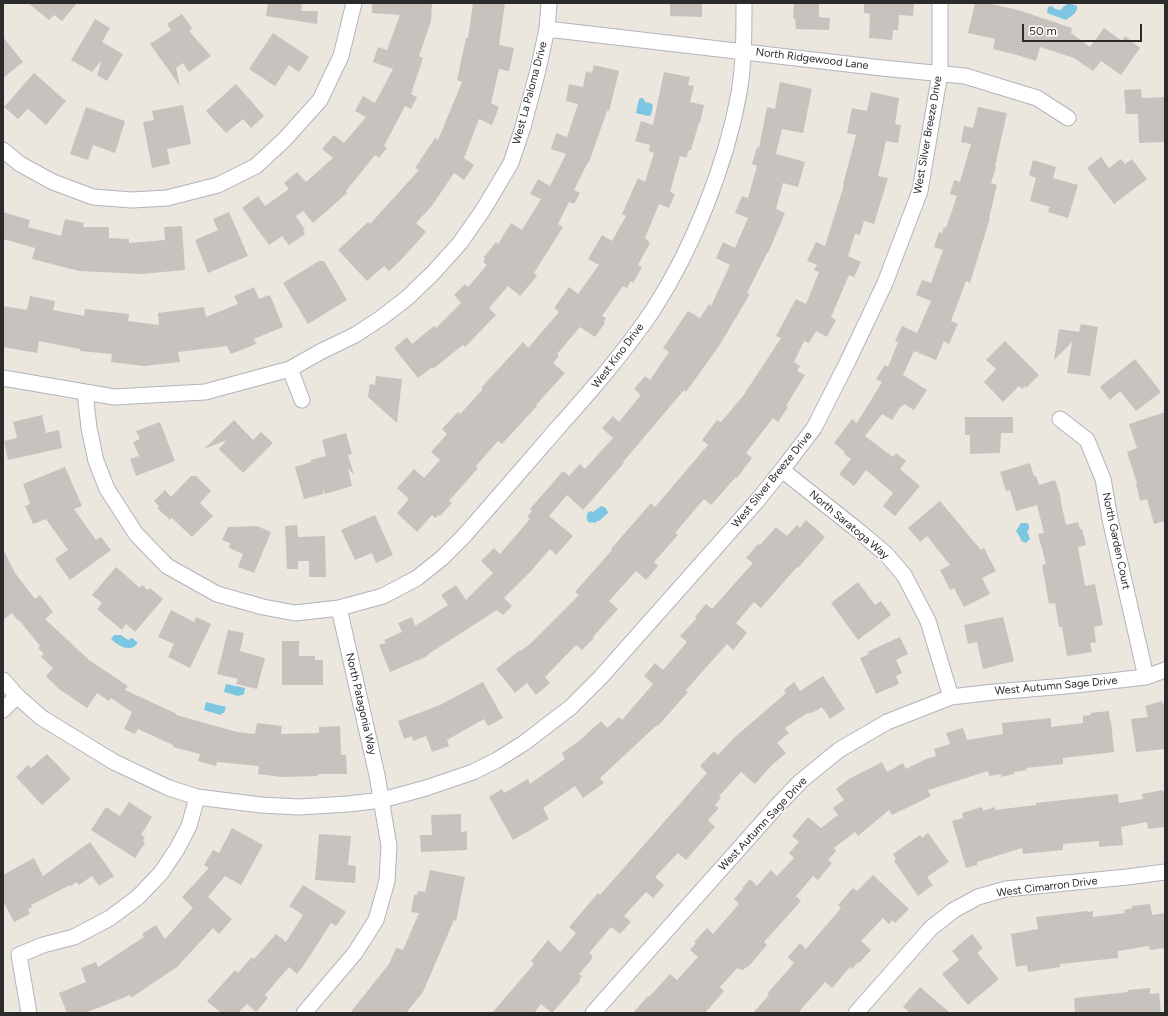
<!DOCTYPE html>
<style>
body{margin:0}
#map{position:relative;width:1168px;height:1016px;overflow:hidden;background:#ebe6de;font-family:Figtree,sans-serif}
canvas{display:block}
.frame{position:absolute;inset:0;border:4px solid #2b2b2b;pointer-events:none}
.scale{position:absolute;left:1022px;top:24px;width:120px;height:18px;box-sizing:border-box;border:2px solid #2b2b2b;border-top:0;padding-left:5px;font-size:12px;line-height:14px;white-space:nowrap;color:#2b2b2b;-webkit-text-stroke:3px #fff;paint-order:stroke}
</style>
<div id="map">
<canvas width="1168" height="1016"></canvas>
<div class="frame"></div>
<div class="scale">50 m</div>
</div>
<script>
const ctx = document.querySelector('canvas').getContext('2d');
ctx.lineJoin = 'round';
function fillPath(path, color) { ctx.fillStyle = color; ctx.fill(path, 'evenodd'); }
function strokePath(path, color, width, dash) { ctx.strokeStyle = color; ctx.lineWidth = width; ctx.lineCap = dash ? 'butt' : 'round'; ctx.setLineDash(dash || []); ctx.stroke(path); }
function drawText(font, color, halo, rows, align = 'center') {
  ctx.font = font + ' Figtree,sans-serif'; ctx.lineWidth = 3; ctx.setLineDash([]); ctx.textBaseline = 'middle'; ctx.strokeStyle = halo; ctx.fillStyle = color; for (const [text, x, y, turn = 0] of rows) {
    ctx.save(); ctx.translate(x, y); ctx.rotate((+turn || 0) * Math.PI / 180); ctx.textAlign = isNaN(turn) ? turn : align; if (halo) ctx.strokeText(text, 0, 0); ctx.fillText(text, 0, 0); ctx.restore();
  }
}
fillPath(new Path2D(`
 M1069,3l8,3c1,7 -6,10 -11,14l-19,-7 1,-6 4,-1 3,3 6,1 2,-3z
 M641,98h2l3,5 2,-1 5,3 -2,10 -3,1 -12,-3 3,-14z
 M601,506c4,1 6,2 7,7l-9,8h-2l-2,2 -7,-1c-2,-5 -2,-8 2,-11l3,1z
 M1021,523h6l2,2v4l-2,2 3,8 -4,4 -5,-2 -1,-4 -4,-6z
 M114,635h7l7,5 4,-2 5,4v2c-8,9 -18,2 -26,-5z
 M226,684l19,4 -1,6 -6,2 -14,-4z
 M206,702l20,5 -2,6h-2l-1,2 -17,-5z`), '#7cc6e2');
fillPath(new Path2D(`
 M28,3h49l-15,18 -8,-6 -5,5z
 M268,3h34l-1,8h17l-1,13 -51,-8z
 M372,3h60l-1,18 -12,35 4,2 -12,36 6,3 -6,12 -6,-3 -21,40 3,2 -8,10 -4,-3 -29,36 1,2 -34,30 -10,-12 -7,5 9,14 -2,1 2,3 -16,11 -7,-9 -13,9 -27,-37 16,-12 7,10 24,-17 -5,-6 13,-11 9,10 27,-24 -11,-9 12,-14 10,8 22,-26 -11,-6 8,-15 12,7 18,-34 -20,-7 5,-15 9,3 13,-35 -28,-2z
 M473,3h32l-6,42 15,3 -5,23 -10,-2 -8,34 8,4 -7,18 -13,-6 -15,39 10,7 -10,15 -10,-7 -23,34 -15,16 10,9 -24,27 -13,12 -5,-5 -17,15 -29,-31 30,-28 2,2 49,-54 -4,-2 20,-30 3,2 24,-58 -5,-2 9,-42h2z
 M670,3h32v14l-32,-1z
 M794,3h25v14l11,1 -1,12 -33,-1 -1,-11h-2z
 M864,3h50l-1,13 -14,-1 -1,15h-5l-1,10 -23,-2 1,-24 -6,-1z
 M975,3h12l31,7 54,18 -1,5 19,14 14,-19 18,13 3,-5 15,12 -19,27 -20,-14 -8,10 -19,-13 -34,-11 -4,14 -19,-6 -24,-6 2,-10 -27,-6z
 M182,14l10,14 -3,3 22,25 -22,16 -6,-9 -7,5 4,18 -30,-42 21,-14 -4,-6z
 M95,19l15,9 -8,14 21,12 -16,27 -10,-6 5,-15 -10,12 -21,-12z
 M273,33l36,24 -10,15 -10,-7 -14,21 -26,-17z
 M3,37l20,25 -20,16z
 M594,65l25,6 -10,40h-2l-18,51h-1l-14,28 6,3 -6,11 -5,-2 -11,22 5,3 -29,46 3,3 -17,20 -12,-10 -19,22 7,7 -31,32 -2,-2 -30,24 -1,-2 -14,11 -24,-30 13,-11 5,7 22,-18 2,2 25,-25 -7,-8 11,-11 3,3 19,-22 -4,-3 2,-3 -1,-2 12,-15 2,2 13,-21 11,7 19,-31 -11,-5 8,-15 12,7 16,-32 -15,-5 5,-16 11,4 11,-33 -12,-3 3,-17 14,3 3,-16 6,2z
 M664,72l26,5 -2,8 6,1 -4,16 14,3 -4,18h-1l-8,27h-2l-3,8 -6,-2 -10,36 5,2 -6,14 -10,-4 -14,34 4,3 -1,1 2,1 -12,22 4,2 -9,16 -2,-2 -4,7 -4,-2 -21,30 4,2 -2,4 1,1 -10,14 -15,-10 -23,27 2,2 -6,7 12,10 -29,32 1,1 -35,38 -4,-3 -22,25 2,2 -29,33 3,2 -12,13 -2,-1 -2,3 -4,-3 -15,17 -20,-19 12,-14 -12,-11 17,-19 10,9 16,-18 -9,-8 16,-18 -5,-5 16,-17 2,2 23,-25 -2,-1 42,-46 5,6 31,-36 -5,-4 15,-21 9,7 21,-29 -11,-6 14,-24 10,6 14,-25 -4,-2 16,-36 7,4 9,-29 -5,-2 1,-6 -15,-4 6,-20 12,4z
 M34,73l32,28 -20,24 -18,-16 -10,10 -14,-12z
 M780,82l32,7 -9,44 -21,-4 -6,25 29,8 -7,25 -15,-4 -7,26 9,4 -17,40h-1l-20,40 3,1 -31,52 -33,46 -2,-2 -61,72 1,1 -41,47 -16,-15 -18,21 24,20 -17,19 -6,-6 -20,23 -26,26 8,8 -9,9 -6,-5 -70,45 1,1 -38,16 -11,-27 7,-2 -2,-3 18,-8 -4,-9 14,-6 3,9 33,-21 -7,-10 15,-10 10,15 27,-27 -12,-12 13,-13 6,6 30,-35 -3,-2 5,-6 -2,-2 33,-38 6,5 11,-12 5,5 28,-31 -11,-10 11,-12 6,6 22,-27 -7,-6 11,-13 5,4 19,-28 -6,-4 25,-37 12,7 9,-14 2,2 19,-41 -14,-7 7,-16 12,6 13,-30 -13,-5 7,-17 6,2 9,-32 -5,-2 5,-17 2,1 8,-41 8,2z
 M236,84l28,32 -13,12 -8,-9 -17,14 -20,-22z
 M1141,89l1,9 22,-1 1,45 -26,1 -1,-29h-12l-2,-24z
 M871,92l28,6 -4,26 6,1 -3,18 -12,-2 -8,35 10,2 -14,46 -10,-3 -4,14 -5,-1 -7,22 13,6 -7,15 -5,-2 -18,42 5,3 -9,17 -11,-6 -7,12 -5,-2 -10,21 6,4 -3,5 8,4 -19,31 2,1 -10,15 -5,-4 -27,35 6,5 -15,20 -1,-1 -25,28 -7,-6 -29,34 3,2 -24,27 4,4 -12,14 -10,-9 -27,30 9,8 -25,28 1,1 -12,12 -6,-5 -31,32 5,6 -14,12 -9,-12 -12,10 -19,-24 24,-19 1,1 10,-8 48,-48 -4,-3 37,-42 -1,-1 40,-46 4,4 53,-62 -6,-5 15,-20 4,2 22,-26 38,-58 -5,-2 20,-37 10,5 13,-32 -5,-2 3,-5 -10,-4 9,-19 9,4 19,-61h-1l13,-50 -9,-2 5,-25 15,3z
 M183,105l8,39 -24,5 3,15 -18,4 -9,-46 11,-2 -2,-9z
 M86,107l39,14 -10,32 -22,-8 -5,15 -18,-6z
 M978,107l29,6 -12,53 1,1 -5,16 6,2 -8,33h1l-20,65 -4,-2 -15,40 7,3 -9,20 -5,-3 -8,19 -22,-9 -11,24 24,15 -13,20 -10,-6 -2,3 -1,-1 -9,14 -10,-6 -17,22 28,21 3,-4 10,8 -6,8 20,17 -25,30 -12,-10 10,-13 -27,-23 -12,16 -15,-12 12,-15 -7,-5 1,-2 -11,-9 18,-24 5,4 25,-41 -6,-3 9,-14 3,2 10,-25 -3,-1 7,-15 15,7 14,-32 -15,-6 6,-15 9,3 12,-33 -9,-3 5,-15 3,1 2,-6 2,1 11,-32 -7,-2 4,-14 6,2 11,-38 -10,-2 3,-16 9,2z
 M1101,157l8,11 12,-9 4,5 7,-5 15,20 -33,25 -27,-36z
 M1033,160l23,7 -3,11 25,7 -10,33 -20,-6 2,-5 -20,-6 6,-23 -7,-3z
 M3,212l27,8 -2,7 33,9 4,-17 19,4 -1,4h26v11l20,1v4l36,-3 -1,-13 18,-1 3,44 -44,4 -62,-3 -47,-12 3,-11 -32,-9z
 M229,212l19,44 -40,17 -13,-33 23,-10 -5,-11z
 M319,261h5l23,39 -39,24 -25,-41z
 M254,287l5,12 11,-4 13,32 -29,12 2,5 -25,10 -4,-8 -49,6 2,10 -36,4 -33,-4 1,-8 -32,-3v-2l-41,-8 -2,12 -34,-6v-41l24,4 3,-14 25,5 -2,9 31,6 1,-7 44,5 -1,7 31,4 -1,-12 46,-6 2,10 32,-13 -4,-8z
 M1081,324l17,3 -8,49 -23,-3 5,-31 -18,18 5,-31 20,3z
 M1005,341l34,34 -13,13 -1,-2 -3,3 -3,-3 -16,16 -19,-20 12,-13 -10,-9z
 M1135,359l26,33 -25,19 -16,-20 -10,9 -10,-13z
 M376,376l26,3 -5,44 -29,-26 2,-13 5,1z
 M1165,412v109l-11,3 -7,-25 -7,2 -4,-17 1,-1 -10,-31 10,-4 -8,-24z
 M42,415l4,18 13,-3 3,18 -54,12 -4,-19 13,-3 -4,-16z
 M965,417h48v16h-12l-1,20 -30,1v-19h-5z
 M234,420l19,20 8,-8 12,11 -30,30 -24,-24 8,-9 -23,9z
 M160,422l15,39 -39,15 -6,-17 9,-3 -6,-14 7,-3 -4,-8z
 M346,433l6,21 -4,1 6,19 -6,-5 4,17 -27,8 -2,-5v5l-19,5 -9,-32 16,-5 -1,-2 16,-4 -4,-16z
 M1030,463l4,13h2l3,9 16,-5 6,18h-1l6,27 12,-3 2,7h2l4,16 -8,2 7,39 10,-2 8,41 -9,2 2,15 -6,1 2,9 -25,4 -5,-29h-3l-4,-24 -6,1 -7,-39 4,-1 -8,-30 6,-1 -7,-28 -21,6 -6,-21 -4,1 -6,-19z
 M65,467l17,39 -8,3 22,31 5,-3 10,13 -41,30 -15,-21 13,-9 -22,-31 -13,5 -8,-18 5,-2 -7,-20z
 M191,476h5l15,15 -11,12 13,13 -21,21 -20,-19 -2,2 -13,-12 2,-2 -5,-5 11,-11 6,7z
 M940,501l41,49 3,-2 12,23 -14,7 8,16 -26,13 -10,-19 -4,2 -10,-20 10,-5 -23,-29 -7,6 -12,-14z
 M375,515l18,40 -17,8 -4,-10 -17,7 -14,-30z
 M806,520l19,17 -27,31 -1,-1 -36,41 -7,-6 -18,21 11,10 -14,17 -6,-6 -41,46 2,2 -30,34 -1,-1 -57,53 4,5 -21,15 -8,-12 -32,22 6,11 -36,21 -24,-43 13,-8 2,4 24,-14 2,5 35,-25 -3,-6 17,-12 22,-20 6,7 12,-11 3,3 31,-36 -9,-8 11,-13 8,7 24,-28 -7,-6 17,-18 -2,-1 11,-13 6,5 41,-46 -7,-5 12,-14 2,1 16,-18 11,9 10,-11 3,3z
 M297,525l1,12 27,-1 1,41h-17v-16h-11v8h-11l-2,-43z
 M257,526l14,6 -17,41 -16,-6 5,-13 -14,-6 1,-5 -8,-3 6,-13z
 M3,549l12,24 20,26 5,-4 13,17 -8,7 44,41 39,26 -3,4 52,24 -1,1 61,17 18,2 2,-11 25,3 -1,8 38,-1v-6l21,-1 1,29h5l1,19h-29v2l-36,1 -24,-3 1,-8 -42,-4 -1,4 -18,-5 2,-7 -27,-7v-2l-35,-16 -3,5 -11,-5 8,-17 -21,-14 -2,3 -12,-8 -10,15 -28,-19 -13,-13 7,-8 -12,-11 3,-3 -6,-6 2,-2 -21,-26 -1,1 -6,-8 -9,7z
 M116,567l24,21 2,-3 6,5 2,-2 13,11 -28,33 -9,-8 -4,6 -25,-21 5,-6 -10,-8z
 M858,582l17,23 6,-4 10,14 -33,25 -27,-37z
 M171,610l23,12 2,-5 15,7 -21,44 -22,-11 6,-13 -16,-7z
 M1003,617l11,44 -31,8 -6,-27 -9,2 -4,-19z
 M228,630l16,3 -4,18 25,7 -8,31 -21,-5 2,-5 -21,-5z
 M900,637l8,17 -12,6 6,13 -6,3 3,8 -23,10 -16,-36 9,-4 -2,-2z
 M282,641h17v15h16v4h8v25h-41z
 M823,676l22,33 -15,10 -8,-12 -10,6 -1,-1 -3,2 -1,-1 -22,15 4,5 -12,10 9,10 -14,12 -17,19 -14,-12 -22,24 2,2 -6,7 4,3 -11,12 7,7 -29,33 -8,-7 -23,24 9,8 -11,13 -7,-6 -22,24 7,6 -11,12 -9,-7 -22,26 4,3 -2,2 1,1 -13,15 3,2 -3,4 1,1 -28,32 -11,-9 -7,9h-42l42,-49 -3,-3 17,-21 12,12 16,-19 -7,-6 29,-34 2,2 107,-122 -7,-7 14,-15 4,4 17,-18 51,-44 -2,-3 10,-8 6,9z
 M483,682l20,36 -15,8 -4,-7 -37,21 2,6 -17,6 -6,-16 -13,5 -1,-5 -8,3 -6,-18 42,-16z
 M1162,701l3,8v40l-29,3 -5,-33 17,-2 -3,-11z
 M1109,711l1,10h1l3,31 -51,6v6l-37,4 1,2 -13,2v2l-13,3v-3l-12,2 -1,-5 -60,19 3,6 -39,19 -3,-5 -31,26 -3,-4 -21,16 2,3 -8,9 4,3 -14,17 -5,-4 -17,20 5,5 -37,41 3,3 -18,21 -7,4 -5,-2 -17,19 4,4 -19,22h-72l15,-17 1,1 21,-23 7,6 21,-23 -8,-7 6,-7 -2,-1 13,-14 6,6 26,-30 -5,-5 9,-10 -1,-1 8,-9 7,7 14,-16 6,6 17,-18 -5,-5 10,-11 -7,-6 16,-19 13,11 17,-13 -5,-7 11,-8 -8,-11 13,-10 33,-17 5,10 16,-9 3,6 20,-10 10,-3 -2,-7 16,-5 -4,-11 17,-5 4,12 36,-6 -1,-11 49,-5v9l32,-4v-7l8,-1 -1,-2z
 M47,754l24,25 -29,26 -26,-28 12,-12 3,3z
 M1163,790l2,10v27l-17,2 -1,-7 -26,5 2,18 -24,2v-6l-36,3v6l-40,4 -1,-6 -45,14v3l-11,3 -14,-47 11,-3 -1,-5 20,-6 1,4 12,-4v3l41,-5v-2l82,-9 1,9 24,-4 -1,-5z
 M129,802l23,15 -11,18 4,2 -2,4 2,2 -10,15 -44,-28 15,-23 14,9z
 M461,814v18l6,-1v19l-46,2 -1,-17h12l-1,-20z
 M232,828l31,17 -22,40 -16,-9 -17,21 24,22 -13,15 -6,-6 -36,39 -46,31 -1,-3 -45,18h-18l-8,-20 27,-11 -5,-14 15,-6 2,5 46,-30 -2,-3 14,-9 9,14 28,-31 -11,-11 27,-29 -5,-3 9,-15 6,3z
 M928,833l21,29 -22,15 6,8 -15,11 -24,-35 2,-2 -3,-5 27,-19 2,3z
 M319,834l32,2 -3,29 8,1 -1,17 -40,-3z
 M90,842l24,34 -15,10 -7,-10 -13,9 -2,-3 -6,4 -1,-1 -39,20 1,2 -4,3 2,4 -16,8 -11,-21v-26l31,-17 9,18z
 M430,870l35,7 -9,44 -2,-1 -31,72 -17,21h-56l39,-49 7,-16 7,2 16,-37 -8,-1 3,-17h3l1,-4 7,1z
 M873,875l36,34 -14,14 -3,-3 -3,4 -6,-6 -22,23 10,9 -12,13 -1,-1 -6,7 -2,-2 -18,21 -7,-6 -27,31h-45l16,-18 -2,-1 27,-31 -6,-6 12,-14 6,6 35,-41 -3,-3 15,-17 4,3z
 M303,885l43,27 -10,14 -5,-3 -27,42 -7,9 -8,-7 -24,28 3,3 -12,14 -9,-8 -9,9h-17l-14,-12 28,-31 3,3 14,-16 2,2 22,-25 10,8 17,-27 -14,-9z
 M1150,904l2,11 13,-2v35l-15,2 -1,-4 -31,5v7l-58,6v3l-32,5 -1,-7 -11,2 -5,-33 27,-5 -2,-12 51,-6 1,1 5,-1v6l32,-4 -1,-3 8,-2v-2z
 M972,934l11,14 -6,5 22,26 -31,26 -26,-31 17,-14 -7,-9z
 M920,987l30,26h-40l-7,-6z
 M1150,988v6l9,-1 2,20h-86l-1,-15 54,-6v-2z`), '#c7c2be');
const street = new Path2D(`
 M547,29l335,39 83,8 72,22 31,20
 M3,150l17,14 33,18 40,15 39,3 35,-2 51,-13 38,-19 29,-27 35,-39 21,-44 13,-53
 M290,369l12,31
 M3,378l111,19 91,-5 85,-23 30,-17 35,-17 26,-17 26,-20 26,-25 27,-30 23,-33 28,-47 12,-36 15,-57 9,-41 2,-26
 M85,392l4,36 7,33 11,28 29,45 31,32 50,28 46,13 32,6 44,-5 44,-12 34,-18 25,-20 21,-21c31,-35 61,-70 92,-106 35,-39 69,-78 98,-121 40,-62 73,-145 86,-217 5,-29 5,-60 5,-90
 M1060,419l27,21 16,39 7,40 36,158
 M782,470l78,62 26,22 18,21 24,46 23,76
 M3,680l14,16 25,22 72,44 55,26 28,9 64,8 38,2 49,-3 34,-4 44,-12 47,-16 24,-12 27,-17 47,-36 29,-29 157,-177 25,-31 32,-42 34,-67 37,-78 35,-92 20,-118v-70
 M3,710l14,-14
 M29,1013l-10,-58 24,-10 31,-8 36,-19 28,-21 23,-24 16,-24 12,-23 8,-29
 M304,1013l51,-60 21,-33 11,-39 2,-35 -12,-71 -38,-167
 M593,1013l184,-207 24,-25 38,-31 48,-28 64,-25 43,-5 72,-6 80,-9 19,-7
 M856,1013l75,-85 23,-18 24,-13 28,-8 121,-12 38,-5`);
strokePath(street, '#b2b4bd', 17);
strokePath(street, '#fff', 15);
drawText('11px', '#2b2b2b', '#fff', [
 ["North Ridgewood Lane",812,59,7],
 ["West La Paloma Drive",530,93,-75],
 ["West Silver Breeze Drive",928,135,-80],
 ["West Kino Drive",618,356,-53],
 ["West Silver Breeze Drive",772,480,-51],
 ["North Saratoga Way",849,525,40],
 ["North Garden Court",1116,541,78],
 ["West Autumn Sage Drive",1056,686,-5],
 ["North Patagonia Way",361,704,77],
 ["West Autumn Sage Drive",763,824,-47],
 ["West Cimarron Drive",1047,887,-7]
]);
</script>
